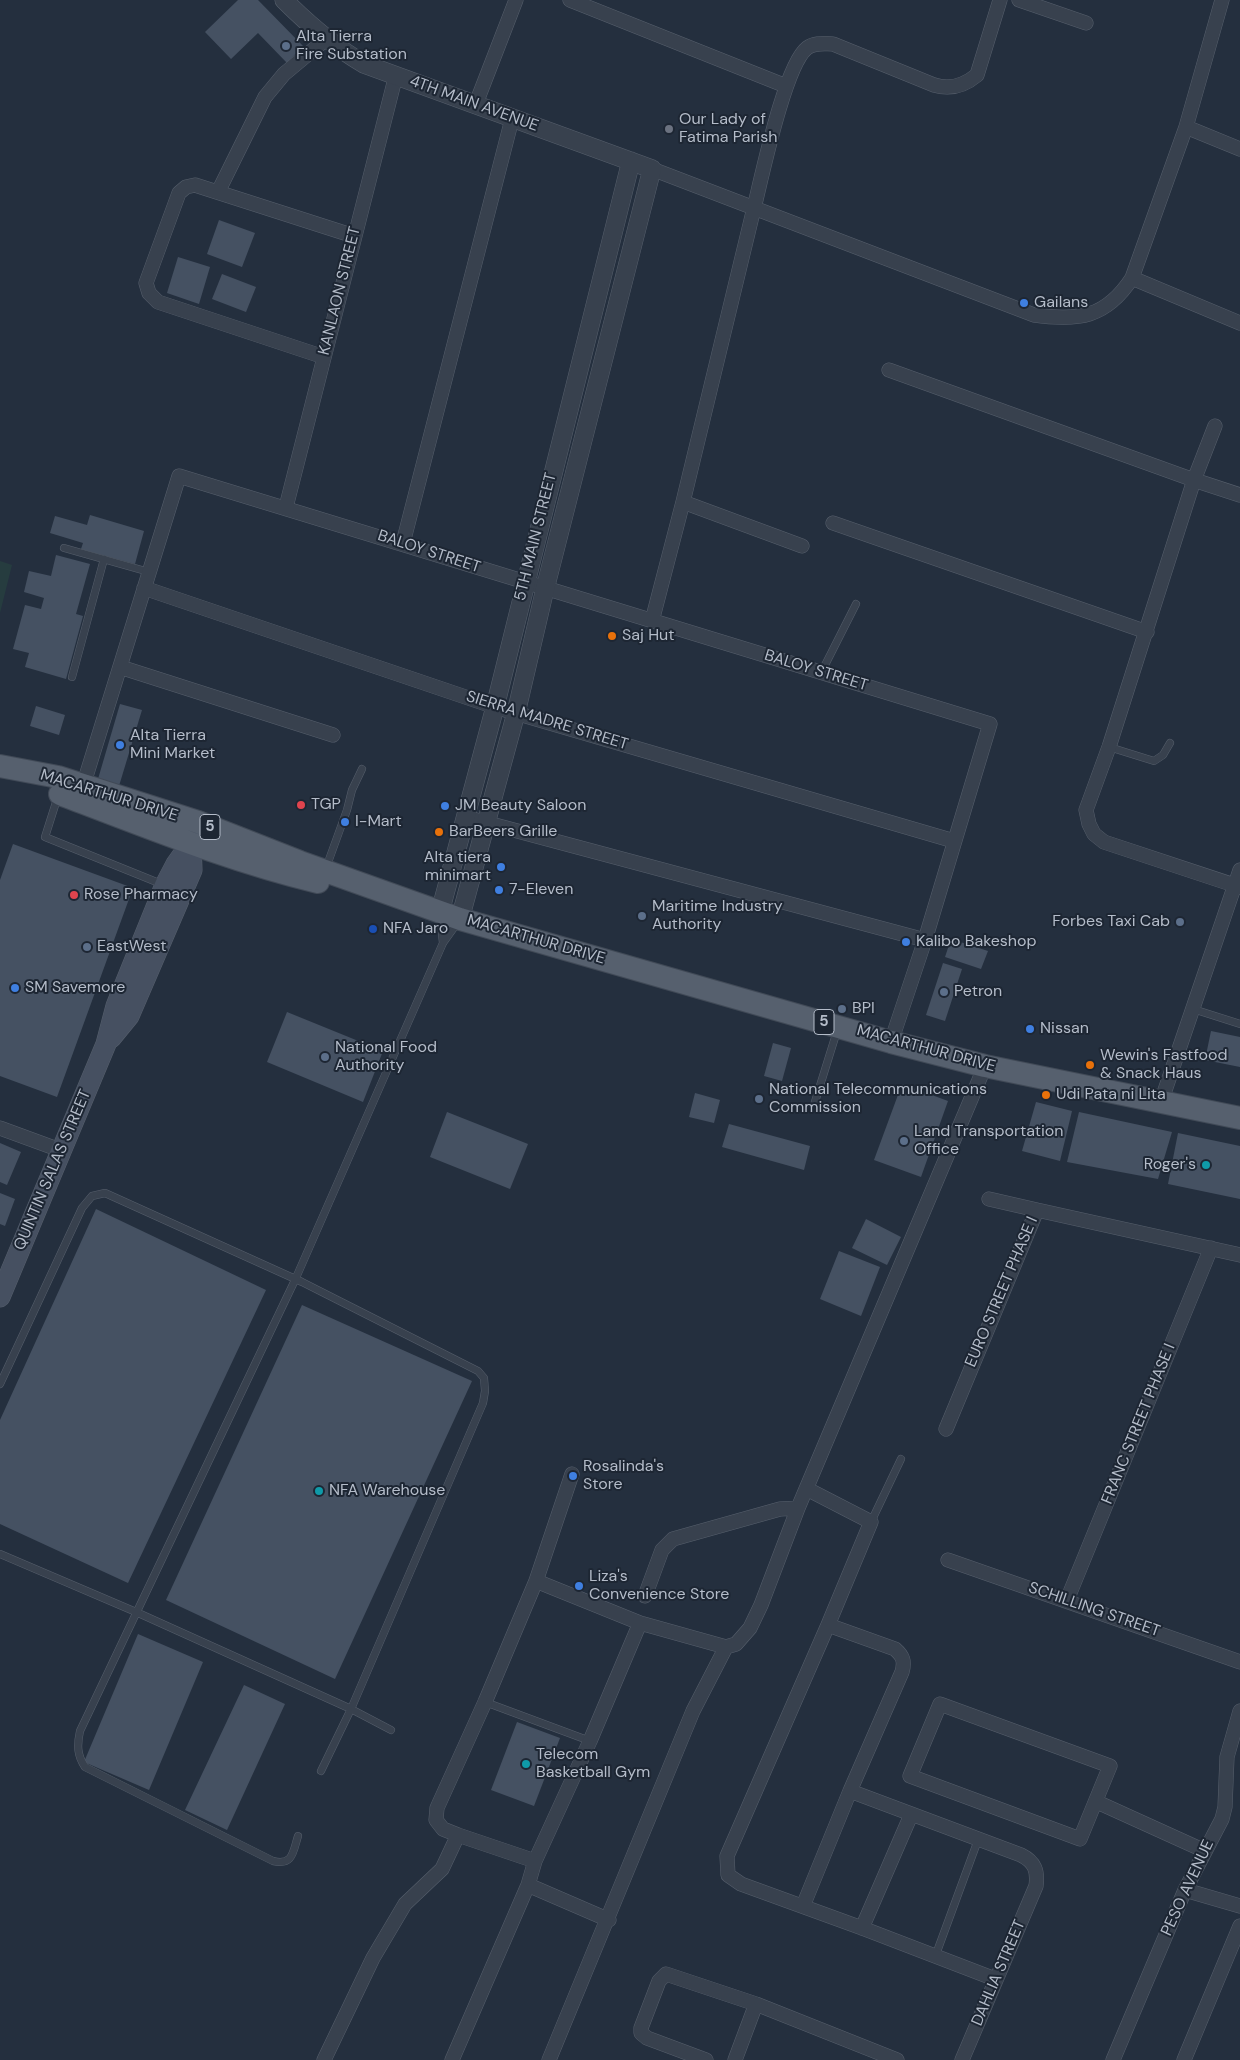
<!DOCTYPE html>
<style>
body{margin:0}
canvas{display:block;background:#242f3e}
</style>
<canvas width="1240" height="2060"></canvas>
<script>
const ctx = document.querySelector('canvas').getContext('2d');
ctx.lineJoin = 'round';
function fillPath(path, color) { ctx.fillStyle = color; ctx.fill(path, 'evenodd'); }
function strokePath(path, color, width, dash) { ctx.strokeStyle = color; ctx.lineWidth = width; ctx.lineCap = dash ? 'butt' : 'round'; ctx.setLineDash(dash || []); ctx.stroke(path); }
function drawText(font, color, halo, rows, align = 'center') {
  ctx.font = font + ' "DM Sans",sans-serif'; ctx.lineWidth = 4; ctx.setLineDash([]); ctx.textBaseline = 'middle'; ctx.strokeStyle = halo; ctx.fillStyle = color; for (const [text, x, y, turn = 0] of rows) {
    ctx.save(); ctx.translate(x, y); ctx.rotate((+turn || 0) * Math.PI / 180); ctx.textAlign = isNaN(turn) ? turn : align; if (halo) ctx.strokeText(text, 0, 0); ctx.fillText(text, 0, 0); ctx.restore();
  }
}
fillPath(new Path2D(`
 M0,561l12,4 -12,48z`), '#263c3f');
fillPath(new Path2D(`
 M238,0h20l45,46 -16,17 -29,-30 -27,26 -26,-27z
 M219,220l36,13 -13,34 -35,-13z
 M178,257l32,10 -11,37 -32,-11z
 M222,274l34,13 -10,25 -34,-13z
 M90,515l54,16 -9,33 -54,-15 2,-6 -33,-10 5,-17 32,9z
 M56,555l34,9 -14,50 7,2 -17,63 -41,-12 4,-14 -16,-4 12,-44 16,4 3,-11 -20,-6 5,-21 22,5z
 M120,704l22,6 -23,76 -21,-7z
 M36,706l29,9 -6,20 -29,-9z
 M13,844l120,44 -76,209 -57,-21v-196z
 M951,939l37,12 -7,18 -36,-12z
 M943,963l19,6 -17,52 -19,-6z
 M287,1012l96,39 -20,51 -96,-40z
 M1211,1031l29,6v30l-35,-7z
 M773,1043l18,5 -9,33 -18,-5z
 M902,1084l46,17 -27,76 -47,-17z
 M695,1093l25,7 -6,23 -25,-6z
 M1036,1102l36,9 -12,50 -38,-10z
 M447,1112l81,32 -18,45 -80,-32z
 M1079,1112l93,20 -14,47 -91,-17z
 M729,1124l81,22 -6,24 -82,-23z
 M1178,1133l62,13v53l-72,-15z
 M0,1143l21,9 -14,33 -7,-3z
 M0,1193l15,6 -10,27 -5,-2z
 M96,1209l170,81 -138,293 -128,-59v-104z
 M866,1219l35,18 -14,28 -35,-17z
 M839,1251l41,16 -19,49 -41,-17z
 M302,1305l170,76 -137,298 -169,-79z
 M138,1634l65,28 -54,128 -65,-28z
 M244,1685l41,19 -58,126 -42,-20z
 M517,1722l43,16 -26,68 -43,-16z`), '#455162');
const service = new Path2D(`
 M64,548l85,24
 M821,673l35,-69
 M72,677l32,-118
 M1109,747l45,14 9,-6 7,-12
 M58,796l-13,41 119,48
 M326,868l21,-58 5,-20 10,-21
 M440,916l3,27
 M1193,1009l47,15
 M814,1105l23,-74
 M0,1384l82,-176 10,-12 13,-3 197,89 176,89 6,7 1,13 -2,12 -132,306 -30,62
 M871,1522l30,-63
 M0,1554l136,58 215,97 40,21
 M485,1702l105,39
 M298,1836c-5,16 -5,30 -25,25l-188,-94c-8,-12 -8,-22 -5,-36l215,-451 148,-337 15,-21
 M935,1957l43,-117`);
const minor = new Path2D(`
 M570,0l216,86
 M1000,0l-23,75c-12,10 -27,15 -43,10l-101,-41c-8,0 -18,-2 -26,4 -22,17 -45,128 -53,160l280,107c44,6 72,3 98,-37
 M1019,0l67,23
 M475,106l41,-106
 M1186,127l36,-127
 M1240,149l-54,-22 -54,151 108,45
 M652,169l102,39 -71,294 -31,119
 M218,192l47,-95 19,-23 42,-35
 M324,357l-166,-55 -9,-9 -3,-10 33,-90 7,-6 9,-2 159,51
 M889,370l305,110 46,15
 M1215,426l-21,54 -85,267 -23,63 3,14 5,10 10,8 136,45
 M683,502l119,44
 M286,507l110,-432
 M833,523l314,109
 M403,543l109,-424
 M144,588l351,119 459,134
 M120,667l213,68
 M83,786l96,-310 811,248 -65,216 -34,102
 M465,817l460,123
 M1161,1102l79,-232
 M0,1128l60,22
 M989,1199l48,11
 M946,1429l91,-219 203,45
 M572,1474l-36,107 104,42 86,24
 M807,1489l64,33 -43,103 -101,231 1,19 13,9 121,44 133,51
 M948,1560l292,102
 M645,1596l17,-46 11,-11 107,-30 18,-1 187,-442
 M1067,1600l144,-352
 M940,1704l170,62 -30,73 -170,-63z
 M850,1791l171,64c14,7 17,16 15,31l-74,174
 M1097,1802l108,49
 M535,1861l-77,-26 -15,-6 -7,-9 1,-12 48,-106 51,-121
 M528,1885l81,35
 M1185,1890l55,16
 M803,1906l47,-115 52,-119c3,-11 1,-16 -7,-23l-67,-24
 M862,1928l49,-113
 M324,2060l49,-102 32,-54 37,-35 16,-34
 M452,2060l76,-175 7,-24 55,-120 50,-118
 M549,2060l144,-349 33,-64 10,-3 14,-16 11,-23 37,-97
 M706,2060l-59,-22 -6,-5v-5l18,-47 7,-7 90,30 141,56
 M735,2060l21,-56
 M1113,2060l72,-170 37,-71 3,-12 2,-50 13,-46
 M1184,2060l56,-134`);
const tertiary = new Path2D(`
 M284,0c25,25 49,46 80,64l288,105 -107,420 -29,124 -56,206
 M440,912l55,-205 136,-546`);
const secondary = new Path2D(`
 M111,1038l18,-22 63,-146 -1,-27
 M0,1297l106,-253 10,-38 49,-121 11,-21 15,-21 5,-13`);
const primary = new Path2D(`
 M0,766l58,11 140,45 102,40 160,57 431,123 94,24 255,52
 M60,794c85,32 170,67 258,88`);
strokePath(service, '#565f6c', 8);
strokePath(minor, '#565f6c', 15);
strokePath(tertiary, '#565f6c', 19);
strokePath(secondary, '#565f6c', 21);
strokePath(primary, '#414a57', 24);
strokePath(service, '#38414e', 7);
strokePath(minor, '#38414e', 14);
strokePath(tertiary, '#38414e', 18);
strokePath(secondary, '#465061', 20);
strokePath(primary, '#56606e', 22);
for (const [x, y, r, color] of [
 [286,46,5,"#5c6f8a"],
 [669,129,5,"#6b7280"],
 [1024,303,5,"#3f7fe0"],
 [612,636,5,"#e8710a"],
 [120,745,5,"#3f7fe0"],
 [301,805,5,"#e0444e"],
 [445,806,5,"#3f7fe0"],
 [345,822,5,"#3f7fe0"],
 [439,832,5,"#e8710a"],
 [501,867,5,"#3f7fe0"],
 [499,890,5,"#3f7fe0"],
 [74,895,5,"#e0444e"],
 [642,916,5,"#5c6f8a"],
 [1180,922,5,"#5c6f8a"],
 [373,929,5,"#1a4fb4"],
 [906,942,5,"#3f7fe0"],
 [87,947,5,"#5c6f8a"],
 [15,988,5,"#3f7fe0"],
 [944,992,5,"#5c6f8a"],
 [842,1009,5,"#5c6f8a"],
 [1030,1029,5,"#3f7fe0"],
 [325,1057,5,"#5c6f8a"],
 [1090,1065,5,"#e8710a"],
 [1046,1095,5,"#e8710a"],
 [759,1099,5,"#5c6f8a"],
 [904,1141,5,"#5c6f8a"],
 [1206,1165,5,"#0f9aa8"],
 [573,1476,5,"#3f7fe0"],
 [319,1491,5,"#0f9aa8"],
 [579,1586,5,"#3f7fe0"],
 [526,1764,5,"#0f9aa8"]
]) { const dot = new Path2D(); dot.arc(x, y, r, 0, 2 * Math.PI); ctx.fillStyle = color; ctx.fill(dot); strokePath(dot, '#1d2633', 2); }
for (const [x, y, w] of [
 [210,827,20],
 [824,1022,20]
]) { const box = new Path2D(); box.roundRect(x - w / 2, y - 12.5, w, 25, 4); ctx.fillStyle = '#1d2633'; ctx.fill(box); strokePath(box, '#b4bcc9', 1); }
drawText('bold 15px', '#b4bcc9', null, [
 ["5",210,827],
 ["5",824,1022]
]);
drawText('16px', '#b4bcc9', '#1d2633', [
 ["Alta Tierra",296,37],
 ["Fire Substation",296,55],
 ["Our Lady of",679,120],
 ["Fatima Parish",679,138],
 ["Gailans",1034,303],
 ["Saj Hut",622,636],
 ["Alta Tierra",130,736],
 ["Mini Market",130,754],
 ["TGP",311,805],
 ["JM Beauty Saloon",455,806],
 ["I-Mart",355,822],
 ["BarBeers Grille",449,832],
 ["Alta tiera",491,858,"right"],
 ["minimart",491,876,"right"],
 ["7-Eleven",509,890],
 ["Rose Pharmacy",84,895],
 ["Maritime Industry",652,907],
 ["Authority",652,925],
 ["Forbes Taxi Cab",1170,922,"right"],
 ["NFA Jaro",383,929],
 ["Kalibo Bakeshop",916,942],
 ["EastWest",97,947],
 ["SM Savemore",25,988],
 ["Petron",954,992],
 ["BPI",852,1009],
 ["Nissan",1040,1029],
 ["National Food",335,1048],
 ["Authority",335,1066],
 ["Wewin's Fastfood",1100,1056],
 ["& Snack Haus",1100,1074],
 ["National Telecommunications",769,1090],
 ["Commission",769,1108],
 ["Udi Pata ni Lita",1056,1095],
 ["Land Transportation",914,1132],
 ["Office",914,1150],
 ["Roger's",1196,1165,"right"],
 ["Rosalinda's",583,1467],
 ["Store",583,1485],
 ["NFA Warehouse",329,1491],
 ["Liza's",589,1577],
 ["Convenience Store",589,1595],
 ["Telecom",536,1755],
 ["Basketball Gym",536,1773]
], 'left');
drawText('16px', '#b4bcc9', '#1d2633', [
 ["4TH MAIN AVENUE",474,104,20],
 ["KANLAON STREET",340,291,-76],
 ["5TH MAIN STREET",536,537,-76],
 ["BALOY STREET",429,552,18],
 ["BALOY STREET",816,671,17],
 ["SIERRA MADRE STREET",547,721,17],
 ["MACARTHUR DRIVE",109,796,17],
 ["MACARTHUR DRIVE",536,940,16],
 ["MACARTHUR DRIVE",926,1049,15],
 ["QUINTIN SALAS STREET",53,1170,-67],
 ["EURO STREET PHASE I",1002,1292,-67],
 ["FRANC STREET PHASE I",1139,1424,-68],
 ["SCHILLING STREET",1094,1610,19],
 ["PESO AVENUE",1188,1888,-65],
 ["DAHLIA STREET",999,1973,-67]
]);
</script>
